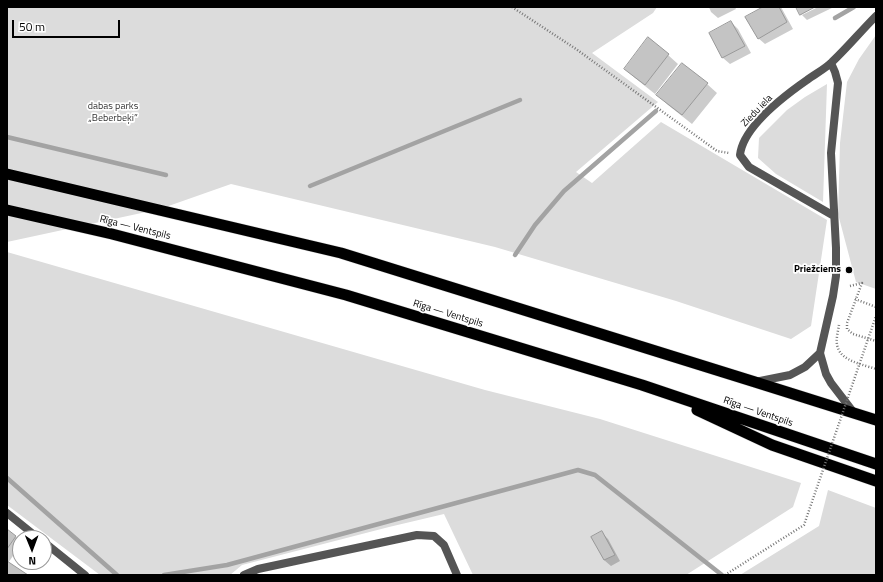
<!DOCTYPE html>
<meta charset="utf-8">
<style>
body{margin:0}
#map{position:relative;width:883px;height:582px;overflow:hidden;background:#fff;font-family:"Titillium Web",sans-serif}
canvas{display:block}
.frame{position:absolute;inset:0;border:8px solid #000;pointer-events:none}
.north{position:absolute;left:12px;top:530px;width:40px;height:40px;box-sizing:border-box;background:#fff;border:1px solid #999;border-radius:50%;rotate:179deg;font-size:11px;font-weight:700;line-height:16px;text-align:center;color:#000}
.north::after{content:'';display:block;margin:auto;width:14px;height:18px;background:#000;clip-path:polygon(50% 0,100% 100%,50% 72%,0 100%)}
.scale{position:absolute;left:12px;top:20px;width:108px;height:18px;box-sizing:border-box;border:2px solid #000;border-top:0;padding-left:5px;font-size:12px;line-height:14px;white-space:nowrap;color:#000;-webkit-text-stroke:3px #fff;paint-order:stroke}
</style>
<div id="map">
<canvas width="883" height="582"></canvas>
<div class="frame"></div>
<div class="north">N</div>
<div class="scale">50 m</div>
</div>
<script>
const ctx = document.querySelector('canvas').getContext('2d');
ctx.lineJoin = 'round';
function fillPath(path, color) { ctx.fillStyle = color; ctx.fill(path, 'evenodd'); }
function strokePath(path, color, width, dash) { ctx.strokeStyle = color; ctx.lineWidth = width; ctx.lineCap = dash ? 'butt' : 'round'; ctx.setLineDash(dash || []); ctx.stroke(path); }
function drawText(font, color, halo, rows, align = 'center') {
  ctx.font = font + ' "Titillium Web",sans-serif'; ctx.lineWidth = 3.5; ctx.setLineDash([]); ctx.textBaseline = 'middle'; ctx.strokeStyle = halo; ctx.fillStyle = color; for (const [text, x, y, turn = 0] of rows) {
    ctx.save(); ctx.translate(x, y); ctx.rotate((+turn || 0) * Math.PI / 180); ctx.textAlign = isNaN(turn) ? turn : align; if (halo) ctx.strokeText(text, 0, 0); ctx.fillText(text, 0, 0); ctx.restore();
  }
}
fillPath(new Path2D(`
 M7,7h650l-4,6 -61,40 66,49 -82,70 16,11 69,-61 166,98 -16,106 -20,13 -115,-38 -181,-54 -264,-63 -71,25 -153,33z
 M876,35v254l-20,-7 -18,-68 2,-71 7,-61 12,-23z
 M827,84l-4,118 -47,-28 -18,-16 1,-20 28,-28 18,-13z
 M7,252l478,138 115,29 201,64 -8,24 -107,68h-213l-29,-61 -55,13 -147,38 -12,10h-130l-93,-70z
 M828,490l48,18v67h-136l79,-49z`), '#dcdcdc');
fillPath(new Path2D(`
 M709,7h26l1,2 -18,9 -7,-6z
 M765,7h16l12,22 -28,15 -7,-6z
 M797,7h16l-11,6v2l16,-8h16l-27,13 -6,-6z
 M731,22l7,7 13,24 -21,11 -7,-6 -13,-25z
 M668,55l10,9 -23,30 -20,-16 -10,-9z
 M707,84l10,9 -25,31 -24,-19 -10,-10z
 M7,530l13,10v6l-12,17 18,12h-19z
 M602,533l6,6 12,22 -9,5 -7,-6z`), '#0003');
strokePath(new Path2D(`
 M835,18l19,-11
 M7,137l159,38
 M310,186l210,-86
 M515,255l20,-30 29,-34 92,-80
 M7,478l110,97
 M164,575l63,-10 351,-95 17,5 127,100`), '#a3a3a3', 4.5);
const building = new Path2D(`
 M763,7h16l8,15 -29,17 -13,-22z
 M796,7h19l-15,8z
 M731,21l14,25 -23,12 -13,-25z
 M648,37l21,17 -24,31 -21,-16z
 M682,63l26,20 -26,32 -26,-20z
 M7,529l9,7 -9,13z
 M602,531l13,24 -11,5 -13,-23z
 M7,561l21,14h-21z`);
fillPath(building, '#c4c4c4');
strokePath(building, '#999', 1);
const trunk = new Path2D(`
 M7,174l334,79 414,129 121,38
 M7,210l105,24 234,61 296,90 234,79
 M697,410l75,35 104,36`);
strokePath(trunk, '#dbdbdb', 12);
strokePath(new Path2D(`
 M512,7l64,42 141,102 12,2
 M850,286l12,-3 -15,40v6l6,5 23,7
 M855,299l21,8
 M839,325c-1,7 -4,16 -1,23 4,13 26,17 38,21`), '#777', 2.5, [1, 2]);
strokePath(new Path2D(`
 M831,63l4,9 3,11 -7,70 5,95v28l-3,20 -13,57 6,21 5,9 23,30
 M834,216l-85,-49 -9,-12c3,-28 44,-59 67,-75 8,-6 18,-11 25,-18 15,-14 29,-31 44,-46
 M755,382l35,-7 15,-8 15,-14
 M7,513l31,25
 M44,542l41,33
 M244,575l14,-6 159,-34 17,1 10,9 13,30`), '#555', 8);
strokePath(trunk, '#000', 11);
strokePath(new Path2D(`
 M725,575l79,-50 72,-209`), '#777', 2.5, [1, 2]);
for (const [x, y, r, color] of [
 [849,270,4,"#000"]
]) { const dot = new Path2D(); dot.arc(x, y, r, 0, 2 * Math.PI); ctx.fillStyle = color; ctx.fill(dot); strokePath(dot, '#fff', 1.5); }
drawText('10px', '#333', '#fff', [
 ["dabas parks",113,107],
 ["„Beberbeķi”",113,119]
]);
drawText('10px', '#000', '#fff', [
 ["Ziedu iela",757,111,-46],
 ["Rīga — Ventspils",135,228,14],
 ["Rīga — Ventspils",448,314,17],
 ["Rīga — Ventspils",758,412,19]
]);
drawText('bold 10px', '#000', '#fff', [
 ["Priežciems",841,270]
], 'right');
</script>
